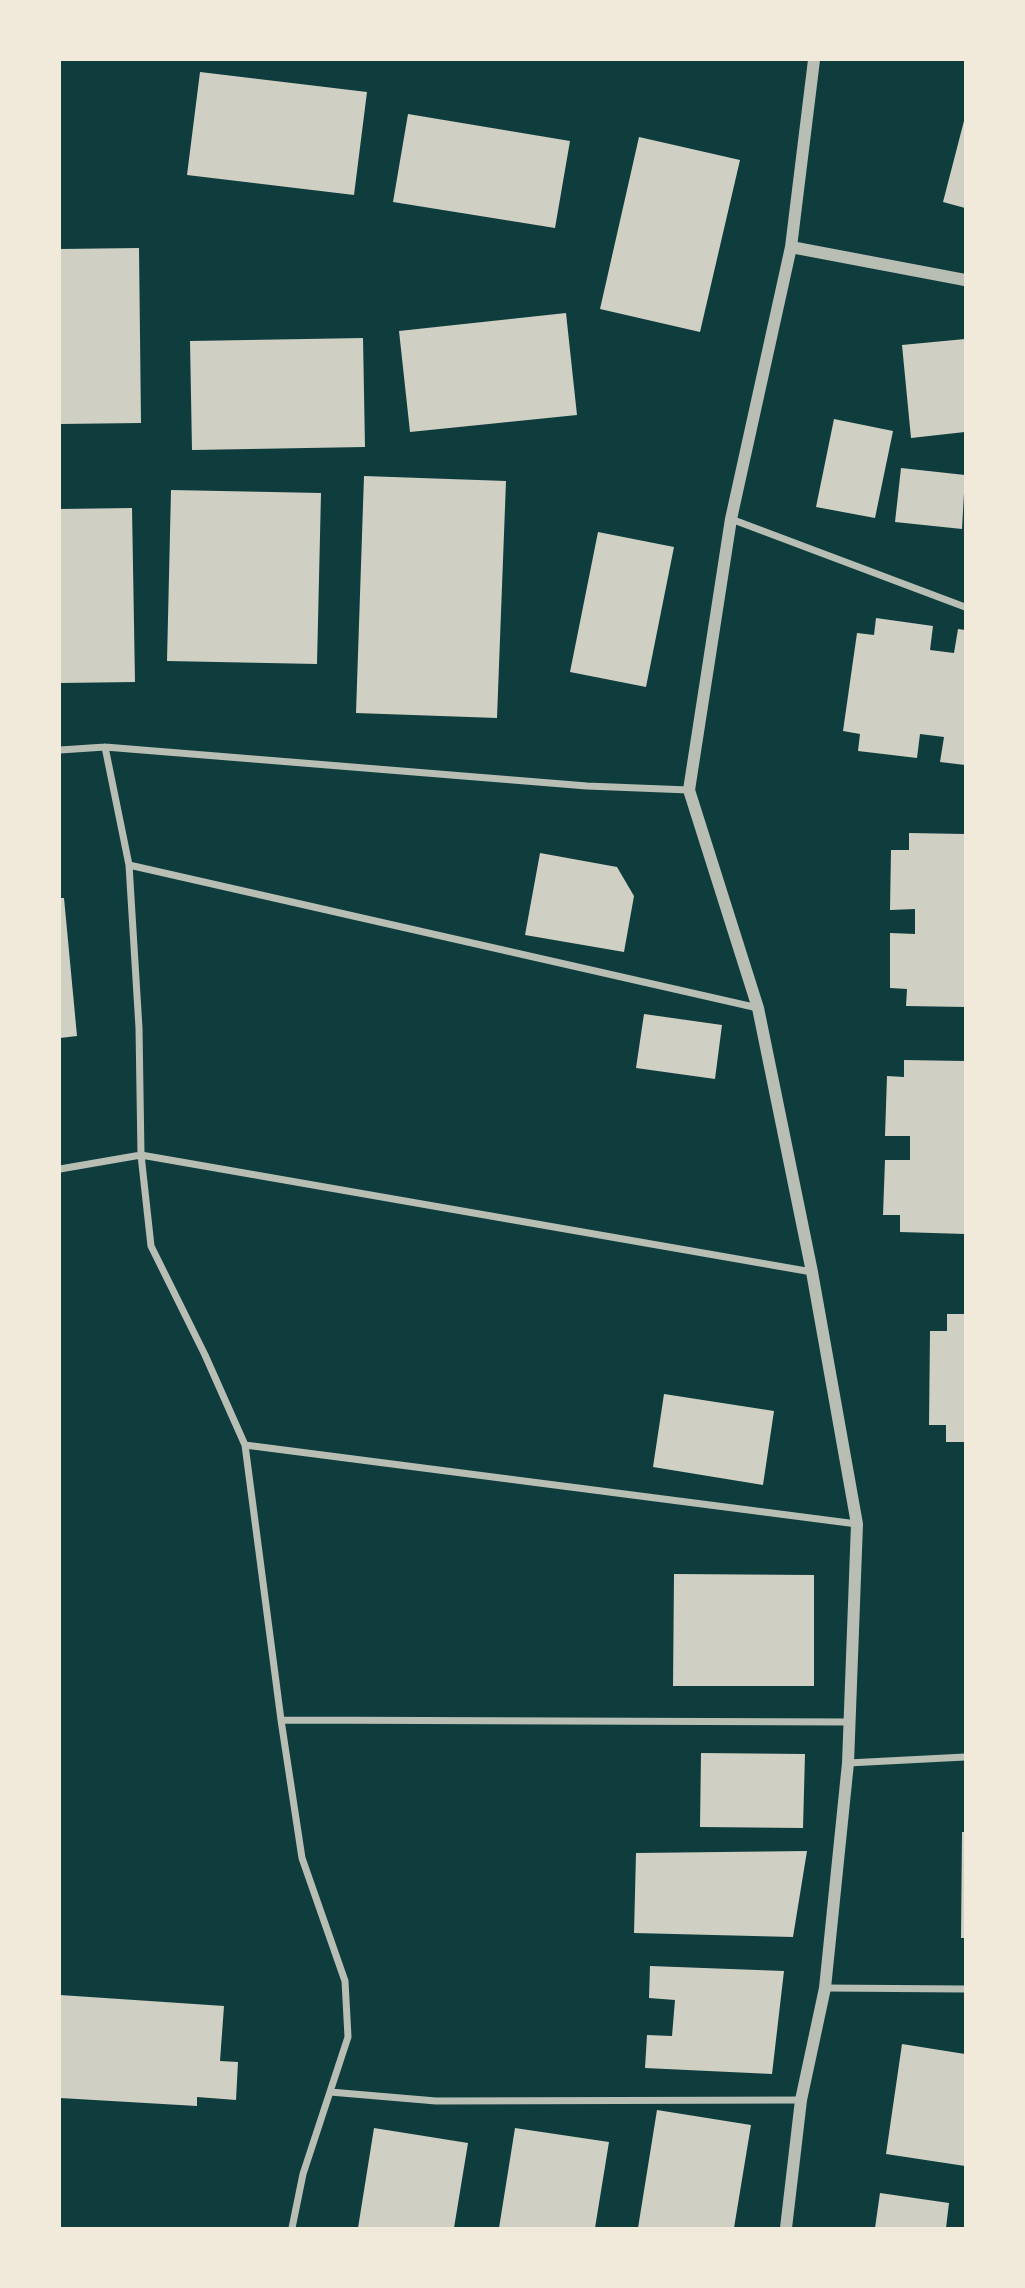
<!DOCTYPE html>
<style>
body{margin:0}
#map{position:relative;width:1025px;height:2288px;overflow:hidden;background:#0f3d3e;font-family:"Fira Sans",sans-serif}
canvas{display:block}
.frame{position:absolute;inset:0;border:61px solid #f1e9da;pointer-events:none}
</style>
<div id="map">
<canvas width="1025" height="2288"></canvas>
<div class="frame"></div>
</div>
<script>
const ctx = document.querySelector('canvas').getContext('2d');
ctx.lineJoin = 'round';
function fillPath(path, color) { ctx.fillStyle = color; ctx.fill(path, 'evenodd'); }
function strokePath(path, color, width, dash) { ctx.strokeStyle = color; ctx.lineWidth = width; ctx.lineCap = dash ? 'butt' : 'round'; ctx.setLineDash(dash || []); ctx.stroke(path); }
fillPath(new Path2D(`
 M200,72l167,20 -13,103 -167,-20z
 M408,114l162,27 -15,87 -162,-26z
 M965,117v91l-22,-6z
 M639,137l101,23 -40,172 -100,-23z
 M139,248l2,175 -81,1v-175z
 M566,313l11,102 -167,17 -11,-101z
 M363,338l2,109 -173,3 -2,-109z
 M965,339v93l-54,6 -9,-93z
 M834,419l59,12 -18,87 -59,-11z
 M901,468l64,7 -3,54 -67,-7z
 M364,476l142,5 -9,237 -141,-5z
 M171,490l150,3 -4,171 -150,-3z
 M132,508l3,174 -75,1v-174z
 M598,532l76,15 -28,140 -76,-15z
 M876,618l57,8 -3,24 24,3 4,-24 7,1v135l-25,-3 4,-25 -24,-3 -3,24 -59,-7 2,-17 -17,-3 14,-98 17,2z
 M909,833l56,1v173l-59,-1 1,-17 -17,-1v-55l25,1v-25l-25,1 1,-60h18z
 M540,853l77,14 17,29 -10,56 -99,-17z
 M60,898h4l13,138 -17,2z
 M644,1014l78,11 -7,54 -79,-11z
 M904,1060l61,1v173l-65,-2v-17h-17l2,-55h25v-24h-25l2,-60 17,1z
 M947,1314h18v128h-19v-17h-17l1,-94h17z
 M664,1394l110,17 -11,74 -110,-18z
 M674,1574l140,1v111h-141z
 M701,1753l104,1 -2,74 -103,-1z
 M962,1832h3v106h-4z
 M807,1851l-14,86 -159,-4 2,-80z
 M650,1966l134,5 -12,103 -127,-6 2,-33 25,1 3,-36 -26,-2z
 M60,1995l164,11 -4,55 18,1 -2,38 -39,-3v9l-137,-8z
 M902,2044l63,10v112l-79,-12z
 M657,2110l94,15 -17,103h-96z
 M374,2128l94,15 -14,85h-96z
 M515,2128l94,14 -14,86h-96z
 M880,2193l69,10 -3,25h-71z`), '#cfcfc3');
strokePath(new Path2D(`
 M731,519l234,88
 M105,747l24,118 10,163 2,127 10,91 54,109 40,90 36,275 21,138 43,123 3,56 -45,137 -11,54
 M60,750l45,-3 482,39 102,4
 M129,865l629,143
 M60,1169l81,-14 671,117
 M245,1445l612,79
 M281,1720l569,2
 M848,1763l117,-6
 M825,1988l140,1
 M330,2092l106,9 365,-1`), '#b8beb3', 7);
strokePath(new Path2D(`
 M791,247l174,33
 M786,2228l15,-128 24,-112 23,-225 9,-239 -45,-252 -54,-264 -69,-218 42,-271 60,-272 23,-187`), '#b8beb3', 12);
</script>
